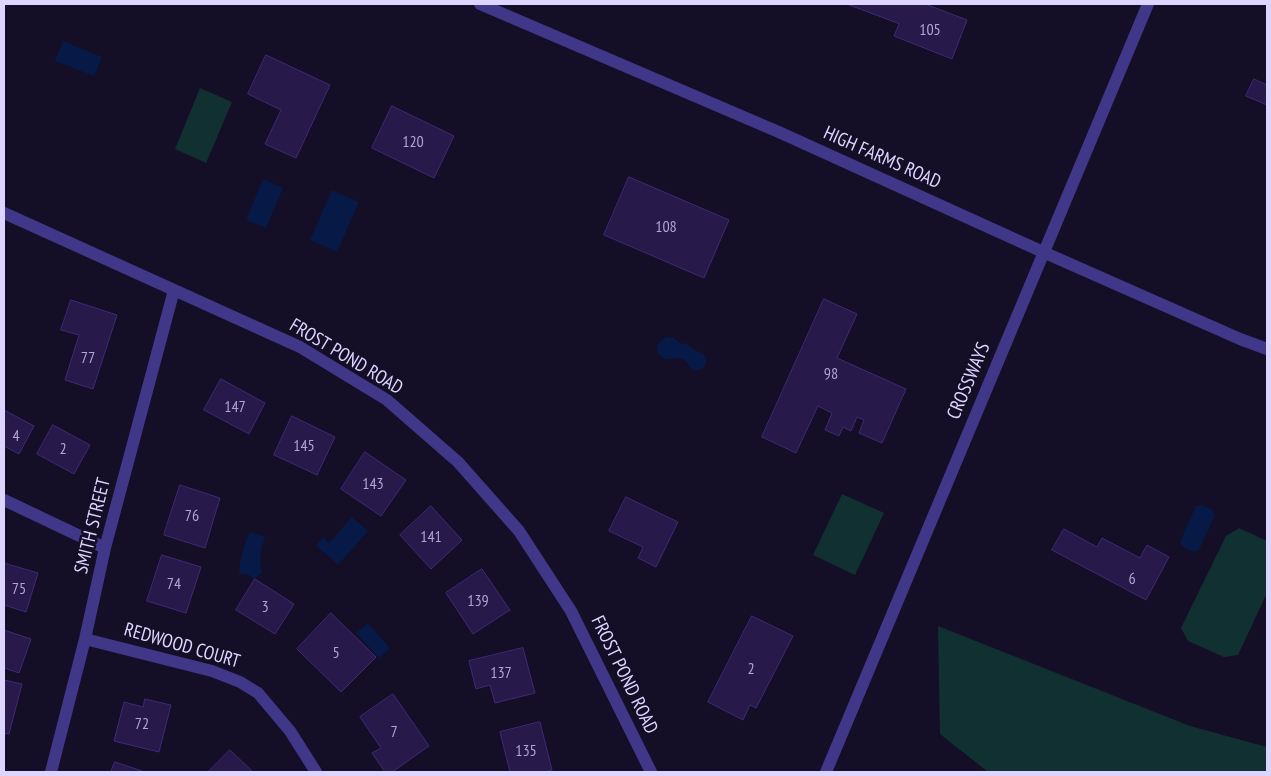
<!DOCTYPE html>
<style>
body{margin:0}
#map{position:relative;width:1271px;height:776px;overflow:hidden;background:#140e27;font-family:"PT Sans Narrow",sans-serif}
canvas{display:block}
.frame{position:absolute;inset:0;border:5px solid #ddd5ff;pointer-events:none}
</style>
<div id="map">
<canvas width="1271" height="776"></canvas>
<div class="frame"></div>
</div>
<script>
const ctx = document.querySelector('canvas').getContext('2d');
ctx.lineJoin = 'round';
function fillPath(path, color) { ctx.fillStyle = color; ctx.fill(path, 'evenodd'); }
function strokePath(path, color, width, dash) { ctx.strokeStyle = color; ctx.lineWidth = width; ctx.lineCap = dash ? 'butt' : 'round'; ctx.setLineDash(dash || []); ctx.stroke(path); }
function drawText(font, color, halo, rows, align = 'center') {
  ctx.font = font + ' "PT Sans Narrow",sans-serif'; ctx.lineWidth = 5; ctx.setLineDash([]); ctx.textBaseline = 'middle'; ctx.strokeStyle = halo; ctx.fillStyle = color; for (const [text, x, y, turn = 0] of rows) {
    ctx.save(); ctx.translate(x, y); ctx.rotate((+turn || 0) * Math.PI / 180); ctx.textAlign = isNaN(turn) ? turn : align; if (halo) ctx.strokeText(text, 0, 0); ctx.fillText(text, 0, 0); ctx.restore();
  }
}
fillPath(new Path2D(`
 M200,88l32,14 -26,61 -31,-14z
 M842,494l42,19 -29,62 -42,-20z
 M1239,528l28,13v52l-29,62 -14,2 -36,-16 -7,-13 45,-92z
 M938,626l252,100 77,21v25h-279l-48,-38z`), '#113032');
fillPath(new Path2D(`
 M63,41l39,16 -8,19 -39,-15z
 M263,179l20,9 -17,40 -20,-8z
 M332,190l27,12 -22,50 -27,-12z
 M666,337c3,0 5,0 8,1 2,1 3,4 6,5 2,1 5,0 7,1 4,2 5,6 9,7 4,2 7,1 9,6 4,7 -4,17 -12,12 -4,-2 -5,-8 -11,-10 -6,-2 -10,1 -15,0 -3,0 -5,-2 -7,-4 -7,-7 -1,-13 6,-18z
 M1200,505l12,4 3,6 -16,35 -5,2 -12,-6 -2,-4 16,-36z
 M352,517l16,14 -30,34 -22,-20 7,-8 6,6z
 M250,532l15,5c-5,13 -6,22 -3,35l-8,7 -5,-4 -10,-1c1,-15 4,-28 11,-42z
 M368,623l22,25 -11,10 -23,-25z`), '#071a47');
const building = new Path2D(`
 M847,4h78l42,16 -15,39 -58,-23 5,-12z
 M266,55l64,30 -34,73 -31,-14 16,-34 -33,-16z
 M1254,79l13,6v20l-21,-9z
 M392,106l62,30 -20,42 -62,-30z
 M629,177l100,43 -25,58 -100,-43z
 M824,299l33,15 -20,44 69,31 -24,54 -23,-10 5,-13 -7,-3 -6,14 -8,-4 -4,9 -14,-6 7,-17 -14,-7 -22,47 -34,-16z
 M71,300l46,15 -24,74 -28,-9 14,-45 -18,-5z
 M221,379l44,24 -16,31 -45,-24z
 M4,410l30,16 -15,28 -15,-8z
 M292,416l43,21 -18,38 -43,-20z
 M53,425l37,20 -16,29 -37,-20z
 M365,452l41,28 -25,36 -40,-27z
 M180,485l40,13 -15,50 -41,-13z
 M626,497l52,25 -22,45 -18,-9 5,-11 -34,-16z
 M431,506l31,34 -31,29 -31,-34z
 M1064,529l33,18 5,-9 38,20 7,-13 22,12 -23,43 -94,-50z
 M162,555l39,12 -15,46 -39,-12z
 M4,563l34,10 -12,39 -22,-7z
 M482,569l28,41 -37,24 -27,-41z
 M255,579l39,25 -19,30 -39,-24z
 M331,613l45,44 -35,35 -44,-43z
 M752,616l41,20 -37,72 -6,-3 -7,15 -35,-18z
 M4,630l27,9 -12,34 -15,-5z
 M523,648l12,45 -40,10 -5,-18 -14,4 -7,-28z
 M4,680l18,4 -13,50 -5,-1z
 M393,694l36,52 -37,26h-7l-13,-19 9,-5 -21,-31z
 M145,699l26,6 -12,47 -45,-11 10,-39 19,5z
 M540,722l12,48 -8,2h-34l-10,-40z
 M230,750l23,22h-45z
 M115,762l30,10h-34z`);
fillPath(building, '#271949');
strokePath(building, '#3f2a77', 1);
strokePath(new Path2D(`
 M480,4l301,129 262,119 197,87 27,10
 M4,213l296,134 87,53 71,62 61,69 52,80 80,161
 M4,500l101,48
 M85,639l127,32 28,11 18,11 32,38 26,41
 M51,772l34,-133 20,-91 69,-258
 M826,772l322,-768`), '#403789', 12);
drawText('16px', '#b0a6d2', null, [
 ["105",930,30],
 ["120",413,142],
 ["108",666,227],
 ["77",88,358],
 ["98",831,374],
 ["147",235,407],
 ["4",16,436],
 ["145",304,446],
 ["2",63,449],
 ["143",373,484],
 ["76",192,516],
 ["141",431,537],
 ["6",1132,579],
 ["74",174,584],
 ["75",19,589],
 ["139",478,601],
 ["3",265,607],
 ["5",336,653],
 ["2",751,669],
 ["137",501,673],
 ["72",142,724],
 ["7",394,732],
 ["135",526,751]
]);
drawText('19px', '#ddd5ff', '#140e27', [
 ["HIGH FARMS ROAD",882,158,24],
 ["FROST POND ROAD",346,357,31],
 ["CROSSWAYS",969,381,-67],
 ["SMITH STREET",93,526,-76],
 ["REDWOOD COURT",182,646,16],
 ["FROST POND ROAD",624,675,64]
]);
</script>
